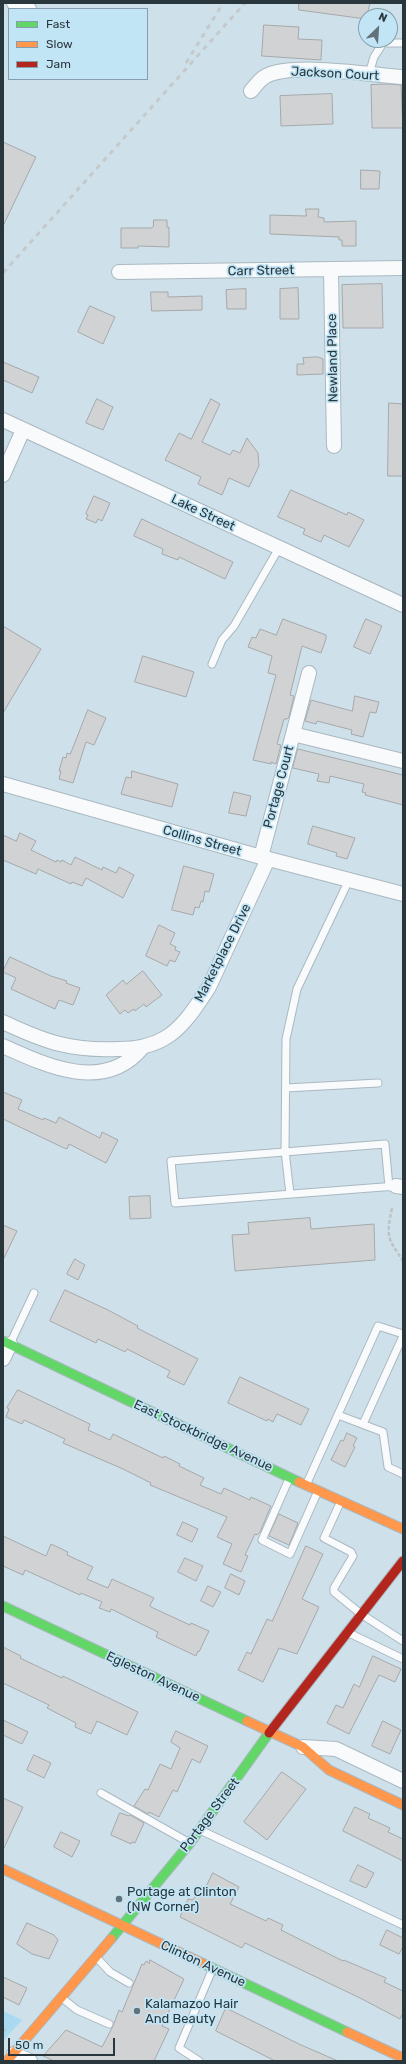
<!DOCTYPE html>
<style>
body{margin:0}
#map{position:relative;width:406px;height:2064px;overflow:hidden;background:#cee1ea;font-family:Rubik,sans-serif}
canvas{display:block}
.frame{position:absolute;inset:0;border:4px solid #29373d;pointer-events:none}
.legend{position:absolute;left:8px;top:8px;width:140px;height:72px;box-sizing:border-box;background:#c2e5f6;border:1px solid #859fac;margin:0;padding:5px 7px;list-style:none;font-size:12px;color:#29373d}
.legend li{display:flex;align-items:center;gap:8px;height:20px}
.legend b{width:20px;border:1px solid #859fac}
.north{position:absolute;left:358px;top:8px;width:40px;height:40px;box-sizing:border-box;background:#c2e5f6;border:1px solid #859fac;border-radius:50%;rotate:25deg;font-size:11px;font-weight:700;line-height:16px;text-align:center;color:#29373d}
.north::after{content:'';display:block;margin:auto;width:14px;height:18px;background:#63727a;clip-path:polygon(50% 0,100% 100%,50% 72%,0 100%)}
.scale{position:absolute;left:8px;top:2038px;width:107px;height:18px;box-sizing:border-box;border:2px solid #29373d;border-top:0;padding-left:5px;font-size:12px;line-height:14px;white-space:nowrap;color:#29373d;-webkit-text-stroke:3px #c2e5f6;paint-order:stroke}
</style>
<div id="map">
<canvas width="406" height="2064"></canvas>
<div class="frame"></div>
<ul class="legend">
<li><b style="height:5px;background:#63d668"></b>Fast</li>
<li><b style="height:5px;background:#ff974d"></b>Slow</li>
<li><b style="height:5px;background:#b3261e"></b>Jam</li>
</ul>
<div class="north">N</div>
<div class="scale">50 m</div>
</div>
<script>
const ctx = document.querySelector('canvas').getContext('2d');
ctx.lineJoin = 'round';
function fillPath(path, color) { ctx.fillStyle = color; ctx.fill(path, 'evenodd'); }
function strokePath(path, color, width, dash) { ctx.strokeStyle = color; ctx.lineWidth = width; ctx.lineCap = dash ? 'butt' : 'round'; ctx.setLineDash(dash || []); ctx.stroke(path); }
function drawText(font, color, halo, rows, align = 'center') {
  ctx.font = font + ' Rubik,sans-serif'; ctx.lineWidth = 3.5; ctx.setLineDash([]); ctx.textBaseline = 'middle'; ctx.strokeStyle = halo; ctx.fillStyle = color; for (const [text, x, y, turn = 0] of rows) {
    ctx.save(); ctx.translate(x, y); ctx.rotate((+turn || 0) * Math.PI / 180); ctx.textAlign = isNaN(turn) ? turn : align; if (halo) ctx.strokeText(text, 0, 0); ctx.fillText(text, 0, 0); ctx.restore();
  }
}
fillPath(new Path2D(`
 M3,2011l19,9 -19,21z`), '#a9daf1');
const building = new Path2D(`
 M299,3h71l-4,16 -67,-9z
 M264,25l35,2 -1,12 24,1 -1,20 -59,-4z
 M389,84l12,1 2,43h-31l-1,-43z
 M332,94l1,30 -52,2 -1,-30z
 M3,142l33,15 -33,69z
 M361,170l19,1 -1,18h-18z
 M306,209h13l-1,8 6,1v4l32,-1v25h-14v-6h-3v-3l-69,-3v-19l36,1z
 M154,220h13v7h2v20l-31,-1v2h-17v-20h30l2,-1z
 M382,284l1,44h-40l-1,-43z
 M298,288l1,31h-19v-30z
 M246,289v20h-19l-1,-19z
 M151,292h17v5l34,-1v14l-50,1z
 M90,306l25,11 -12,27 -25,-12z
 M318,357l5,2v15l-26,1v-11h7l-1,-6z
 M3,362l36,15 -7,16 -29,-13z
 M97,399l16,8 -10,23 -17,-7z
 M211,399l9,5 -18,38 28,13 3,-5 7,3 7,-15 11,15 1,13 -10,21 -20,-9 -7,17 -24,-11 3,-7 -36,-17 14,-27 12,6z
 M389,403l14,1v72h-15z
 M291,490l56,25 1,-3 16,8 -15,27 -25,-12 -3,7 -18,-8 2,-5 -27,-12z
 M94,496l16,7 -8,18 -4,-2 -2,4 -10,-4 2,-4 -2,-1z
 M142,519l91,43 -8,17 -46,-22 -1,3 -16,-6 1,-5 -29,-13z
 M283,619l43,16v4l-5,14 -19,-7 -12,49 4,1 -5,21 -2,2h-3l-7,25 4,1 -5,19 -5,-2v2l-18,-4 23,-85 -8,-2 4,-17 -24,-9 4,-10 4,1 4,-9 16,6z
 M366,619l16,7 -12,28 -16,-7z
 M3,626l38,23 -38,64z
 M143,656l51,16 -8,25 -51,-15z
 M355,696l24,6 -3,11 -6,-1 -7,25 -12,-3 1,-4 -35,-9 -1,3 -11,-3 6,-21 41,11z
 M88,710l18,8 -12,27 -8,-3 -13,41 -14,-4 2,-8h-2l4,-14 3,1 1,-5 3,1z
 M298,749l105,26v30l-38,-10 1,-2 -4,-1 2,-8 -34,-8 -1,7 -12,-2 2,-7 -26,-6z
 M132,771l46,13 -6,23 -51,-13 5,-17 5,1z
 M234,792l17,4 -5,20 -17,-3z
 M313,826l42,12 -8,21 -11,-3 1,-3 -29,-9z
 M20,833l16,8 -5,9 25,12 1,-2 4,2 1,-2 9,5 4,-8 27,13 1,-3 13,6 3,-6 15,8 -11,23 -37,-20 -4,8 -10,-4 -1,2 -33,-15 -2,5 -33,-14v-25l13,6z
 M184,866l30,8 -5,18 -4,-1 -2,11 -2,-1 -2,7 -4,-1 -2,8 -21,-5z
 M159,925l16,8 -5,11 6,3 -1,3 5,2 -5,10 -5,-2 -3,6 -21,-10z
 M10,957l41,19 16,5 -1,2 14,5 -7,17 -14,-5 -4,9 -44,-20 5,-11 -13,-6z
 M143,971l19,24 -16,12 -2,-3 -9,7 -1,-2 -6,4 -3,-3 -5,4 -14,-19 17,-15 3,4z
 M3,1092l19,8 -4,9 25,11 1,-2 12,5 3,-6 41,21 2,-6 16,8 -12,23 -37,-19 -2,5 -3,-1 -61,-29z
 M150,1196l1,22 -21,1 -1,-22z
 M310,1218l1,11 63,-5 1,36 -140,11 -3,-36 17,-1 -1,-11z
 M3,1225l14,6 -14,29z
 M75,1259l10,6 -7,15 -11,-6z
 M65,1290l43,20 30,16 -1,2 61,31 -14,26 -17,-8 3,-6 -43,-22 -2,3 -27,-13 -2,4 -46,-22z
 M240,1377l69,32 -8,16 -24,-11 -4,8 -5,-3 -1,2 -39,-18z
 M18,1390l72,34 -2,6 22,10 3,-6 50,24 1,-2 16,8 -1,2 25,12 -4,7 21,9 3,-6 26,12 1,-3 20,9 -11,26 -3,3 -2,-1 -10,21 3,1 -7,16 -18,-8 9,-20 -15,-7 10,-20 -77,-32 1,-2 -28,-14 -60,-26 2,-4 -41,-19 -2,4 -16,-7 3,-8 -2,-1z
 M347,1433l10,5 -4,8 2,1 -10,20 -14,-7 10,-20 2,1z
 M279,1514l19,9 -9,22 -20,-9z
 M183,1522l15,7 -6,13 -15,-7z
 M3,1536l43,20 5,-12 17,8 -1,3 26,12 -6,12 21,9 4,-9 42,19 -4,7 1,2 39,18 1,-2 18,8 -10,21 -1,-1 -2,5 -40,-19 2,-5 -47,-23 -1,3 -11,-4 3,-6 -21,-9 -1,2 -55,-25 -2,5 -20,-9z
 M306,1546l17,8 -21,45 17,8 -22,47 -18,-6 -16,34 -25,-12 9,-18 4,2 16,-35 5,2z
 M185,1558l18,8 -7,15 -18,-9z
 M231,1574l14,7 -6,14 -14,-7z
 M208,1586l13,6 -8,15 -12,-6z
 M3,1647l18,9 -1,2 42,20 1,-2 75,36 -11,23 -30,-14 -6,13 -16,-7 1,-4 -29,-15 2,-3 -46,-22z
 M373,1656l28,13 -6,13 -16,-7 -30,59 -22,-11 9,-18 7,3 11,-24 5,3z
 M3,1720l25,12 -6,12 -19,-9z
 M383,1721l18,9 -11,24 -18,-8z
 M176,1731l32,15 -8,17 -8,-4 -15,33 -4,-2 -14,27 -10,-5 -1,2 -14,-8 11,-17 3,1 12,-26 11,5 9,-21 -9,-6z
 M34,1755l17,8 -7,15 -17,-8z
 M282,1772l24,17 -39,51 -23,-18z
 M3,1798l20,9 -20,43z
 M355,1807l15,7 -2,4 22,10 -2,4 15,7v22l-60,-30z
 M120,1813l9,3 1,-1 14,8 -9,20 -3,-1 -1,2 -20,-9z
 M61,1832l19,9 -8,16 -18,-10z
 M358,1865l16,8 -8,15 -16,-7z
 M213,1873l26,14 -9,17 36,17 2,-3 15,7 -2,5 62,31 1,-1 42,18 -2,4 19,9v22l-3,6 -40,-21 -115,-55 -3,5 -62,-31 8,-18 5,1 8,-14 4,2z
 M27,1923l27,12 4,5 -9,19 -17,-5 -15,-10z
 M387,1930l16,8v9l-4,7 -19,-9z
 M150,1960l34,19 -22,47 7,3 -15,32h-100l-11,-5 23,-26 36,17 11,-21 6,-16 3,2 20,-48 2,1 2,-4 3,2z
 M3,1977l24,11 -8,17 -16,-8z
 M226,2008l73,36 39,17h-63l-59,-30z`);
fillPath(building, '#d0d2d4');
strokePath(building, '#a6a8aa', 1);
const lane = new Path2D(`
 M369,74l5,-17 9,-14h20
 M212,664l10,-24 12,-14 45,-78
 M286,1088l92,-5
 M389,1187l-4,-43 -214,17 4,42 221,-17
 M290,1194l-5,-43 1,-112 11,-50 52,-109
 M10,1344l24,-51
 M338,1415l45,17 5,35 15,7
 M363,1424l40,-88
 M289,1479l-27,61 28,14 28,-63
 M307,1483l71,-157 25,8
 M340,1503l-16,35 27,14 2,4 -19,32v4l27,22 42,27
 M349,1633l54,26
 M101,1793l87,49
 M200,1830l203,95
 M96,1957l14,15 19,11
 M62,1998l15,12 32,14
 M199,2061l-20,-13 34,-80`);
const street = new Path2D(`
 M14,3l15,6
 M251,91c4,-5 9,-12 15,-15 27,-14 105,-1 137,1
 M331,270l3,176
 M119,272l284,-4
 M3,420l400,185
 M3,475l20,-45
 M293,734l16,-61
 M3,784l258,73 142,37
 M261,857l32,-123 110,27
 M3,1022c42,20 68,29 115,27 17,0 32,-2 47,-11 19,-11 32,-33 44,-51l59,-128
 M3,1046c44,20 101,47 139,2
 M396,1186l7,1
 M3,1359l7,-15
 M303,1747l33,2 67,32
 M14,2054l16,7`);
const fast = new Path2D(`
 M3,1341l296,141
 M3,1606l244,115
 M111,1939l79,-96 79,-110
 M204,1964l143,68`);
const slow = new Path2D(`
 M299,1482l104,47
 M247,1721l56,26 26,23 74,35
 M3,1869l201,95
 M347,2032l56,26
 M7,2061l104,-122`);
const jam = new Path2D(`
 M269,1733l134,-172`);
strokePath(lane, '#aab8c0', 9);
strokePath(street, '#aab8c0', 16);
strokePath(fast, '#aab8c0', 11);
strokePath(slow, '#aab8c0', 11);
strokePath(jam, '#aab8c0', 11);
strokePath(new Path2D(`
 M392,1208c-6,29 -5,29 11,53
 M3,2030h3`), '#bcc2c5', 2.5, [4, 2]);
strokePath(lane, '#f8fafc', 7);
strokePath(street, '#f8fafc', 14);
strokePath(fast, '#63d668', 9);
strokePath(slow, '#ff974d', 9);
strokePath(jam, '#b3261e', 9);
strokePath(new Path2D(`
 M186,63l37,-60
 M3,273l242,-270`), '#c4c9cb', 3, [5, 5]);
for (const [x, y, r, color] of [
 [119,1899,4,"#63727a"],
 [137,2011,4,"#63727a"]
]) { const dot = new Path2D(); dot.arc(x, y, r, 0, 2 * Math.PI); ctx.fillStyle = color; ctx.fill(dot); strokePath(dot, '#c2e5f6', 1.5); }
drawText('13px', '#29373d', '#c2e5f6', [
 ["Jackson Court",335,74,3],
 ["Carr Street",261,271,-1],
 ["Newland Place",333,358,-91],
 ["Lake Street",203,513,25],
 ["Portage Court",279,787,-75],
 ["Collins Street",202,841,16],
 ["Marketplace Drive",223,953,-63],
 ["East Stockbridge Avenue",203,1436,25],
 ["Egleston Avenue",153,1677,25],
 ["Portage Street",210,1815,-53],
 ["Clinton Avenue",203,1964,25]
]);
drawText('13px', '#29373d', '#c2e5f6', [
 ["Portage at Clinton",127,1892],
 ["(NW Corner)",127,1907],
 ["Kalamazoo Hair",145,2004],
 ["And Beauty",145,2019]
], 'left');
</script>
